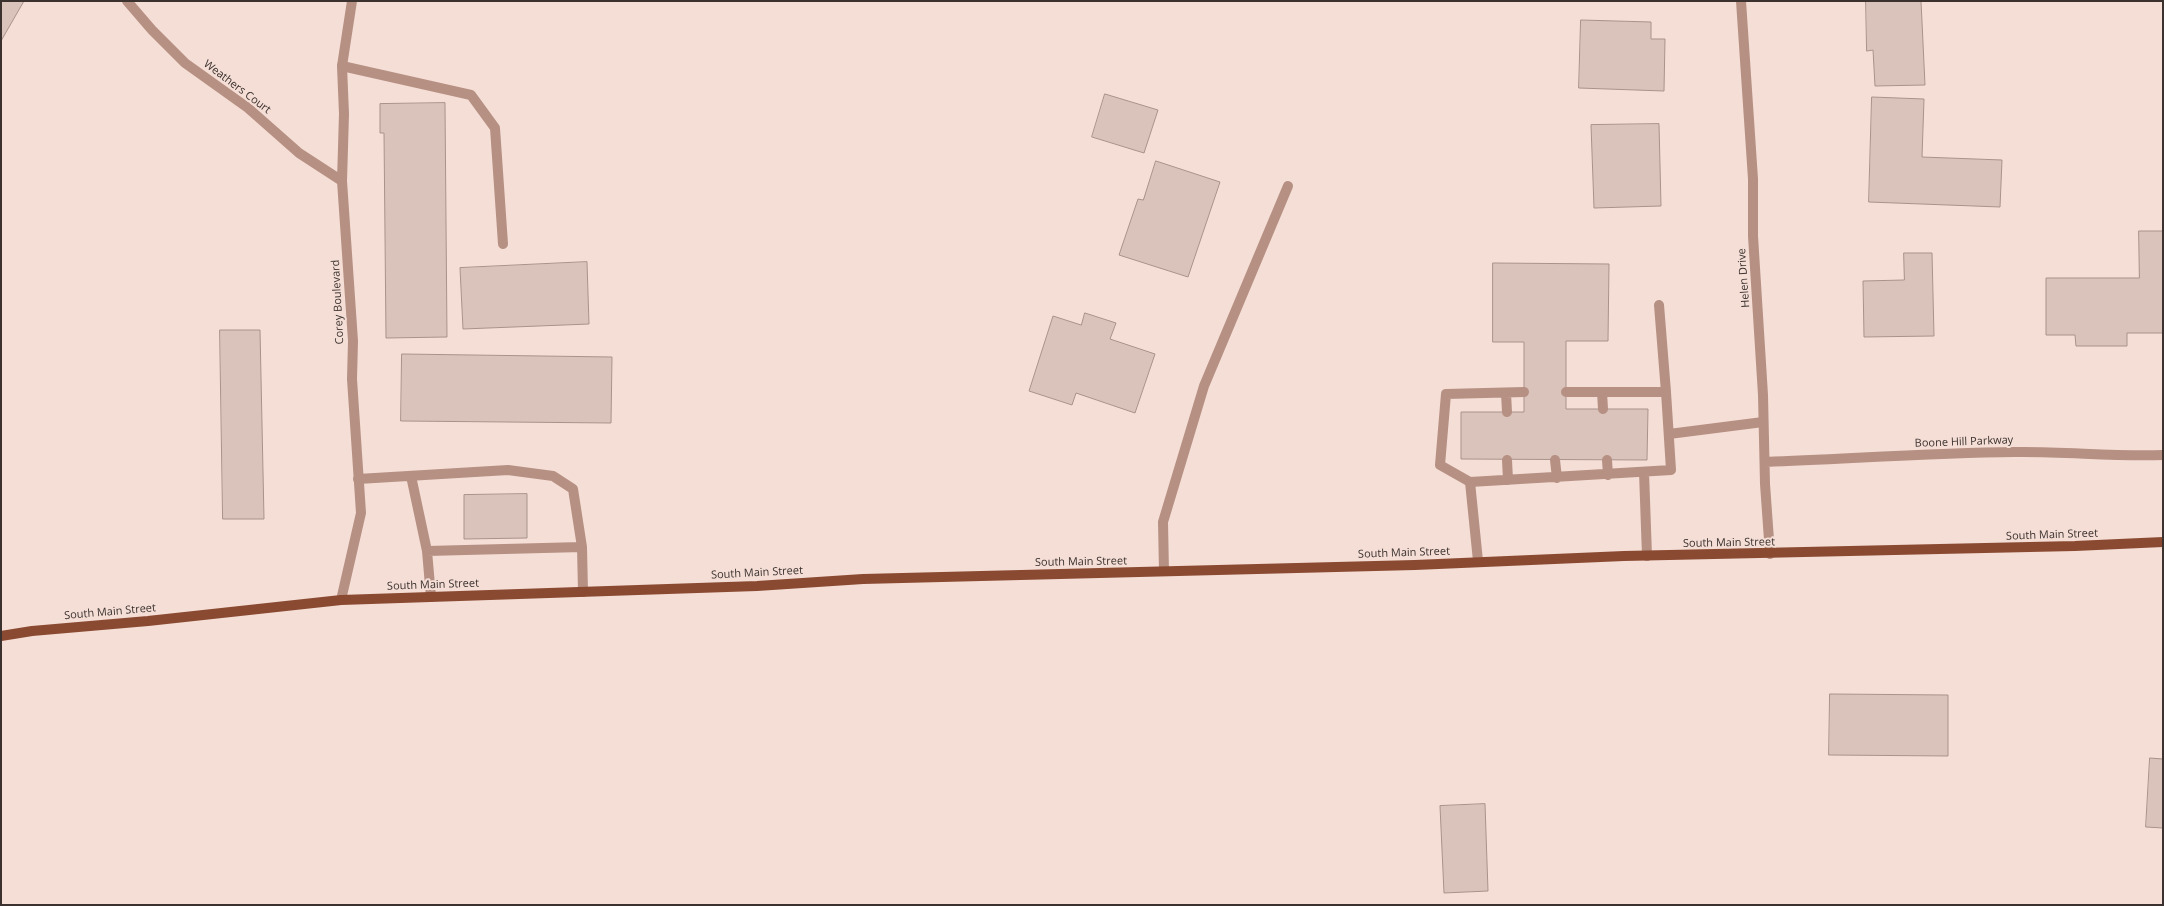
<!DOCTYPE html>
<style>
body{margin:0}
#map{position:relative;width:2164px;height:906px;overflow:hidden;background:#f5ded6;font-family:"Open Sans",sans-serif}
canvas{display:block}
.frame{position:absolute;inset:0;border:2px solid #3b322f;pointer-events:none}
</style>
<div id="map">
<canvas width="2164" height="906"></canvas>
<div class="frame"></div>
</div>
<script>
const ctx = document.querySelector('canvas').getContext('2d');
ctx.lineJoin = 'round';
function fillPath(path, color) { ctx.fillStyle = color; ctx.fill(path, 'evenodd'); }
function strokePath(path, color, width, dash) { ctx.strokeStyle = color; ctx.lineWidth = width; ctx.lineCap = dash ? 'butt' : 'round'; ctx.setLineDash(dash || []); ctx.stroke(path); }
function drawText(font, color, halo, rows, align = 'center') {
  ctx.font = font + ' "Open Sans",sans-serif'; ctx.lineWidth = 4; ctx.setLineDash([]); ctx.textBaseline = 'middle'; ctx.strokeStyle = halo; ctx.fillStyle = color; for (const [text, x, y, turn = 0] of rows) {
    ctx.save(); ctx.translate(x, y); ctx.rotate((+turn || 0) * Math.PI / 180); ctx.textAlign = isNaN(turn) ? turn : align; if (halo) ctx.strokeText(text, 0, 0); ctx.fillText(text, 0, 0); ctx.restore();
  }
}
const building = new Path2D(`
 M1,1h23l-23,40z
 M1866,1h55l4,84 -50,1 -2,-36 -6,1z
 M1581,20l70,2v17h14l-1,52 -85,-3z
 M1105,94l53,16 -14,43 -52,-16z
 M1872,97l52,2 -2,58 80,3 -2,47 -131,-5z
 M445,103l2,234 -61,1 -2,-205h-4v-29z
 M1659,124l2,82 -67,2 -3,-83z
 M1156,161l64,21 -32,95 -69,-22 19,-56 5,1z
 M2139,231h24v102h-36v13h-51l-1,-11h-29v-57h93z
 M1904,253h28l2,83 -70,1 -1,-56 41,-1z
 M587,262l2,62 -126,5 -3,-61z
 M1493,263l116,1 -1,77h-42v68h82l-1,51 -186,-1v-47h63v-70h-31z
 M1085,313l31,10 -6,16 45,15 -20,59 -59,-20 -4,12 -43,-14 24,-75 28,9z
 M220,330h40l4,189h-41z
 M402,354l210,3 -1,66 -210,-2z
 M527,494v44l-63,1v-44z
 M1830,694l118,1v61l-119,-1z
 M2150,758l13,1v69l-17,-1z
 M1485,804l3,87 -44,2 -4,-87z`);
fillPath(building, '#dac3bb');
strokePath(building, '#a8938b', 1);
strokePath(new Path2D(`
 M342,66l129,29 24,33 8,116
 M1659,305l7,87
 M1602,392l1,17
 M1506,393l1,19
 M1669,434l94,-12
 M1507,460l1,20
 M1555,460l2,18
 M1607,460l1,15
 M1644,472l3,84
 M411,476l16,75 155,-4
 M358,479l150,-9 45,6 20,13 9,58 1,45
 M1470,482l201,-12 -5,-78h-100
 M427,551l4,46
 M1478,561l-8,-79 -30,-17 6,-71 78,-2
 M1164,571l-1,-49 41,-136 84,-200`), '#b69083', 10);
strokePath(new Path2D(`
 M127,1l25,29 33,33 63,45 51,45 43,28
 M1741,1l12,178v57l10,159 2,89 5,70
 M1766,462c82,-3 165,-9 248,-10 50,-1 100,5 149,3
 M341,600l20,-87 -9,-134 1,-38 -11,-160 2,-67 -2,-48 10,-65`), '#b69083', 10);
strokePath(new Path2D(`
 M1,636l31,-5 116,-10 193,-21 416,-14 106,-7 552,-14 209,-9 451,-10 88,-4`), '#8a4a32', 10);
drawText('11px', '#3b322f', '#f5ded6', [
 ["Weathers Court",237,87,37],
 ["Helen Drive",1744,278,-94],
 ["Corey Boulevard",338,302,-93],
 ["Boone Hill Parkway",1964,442,-2],
 ["South Main Street",2052,535,-2],
 ["South Main Street",1729,543,-1],
 ["South Main Street",1404,553,-2],
 ["South Main Street",1081,562,-1],
 ["South Main Street",757,573,-3],
 ["South Main Street",433,585,-2],
 ["South Main Street",110,612,-5]
]);
</script>
